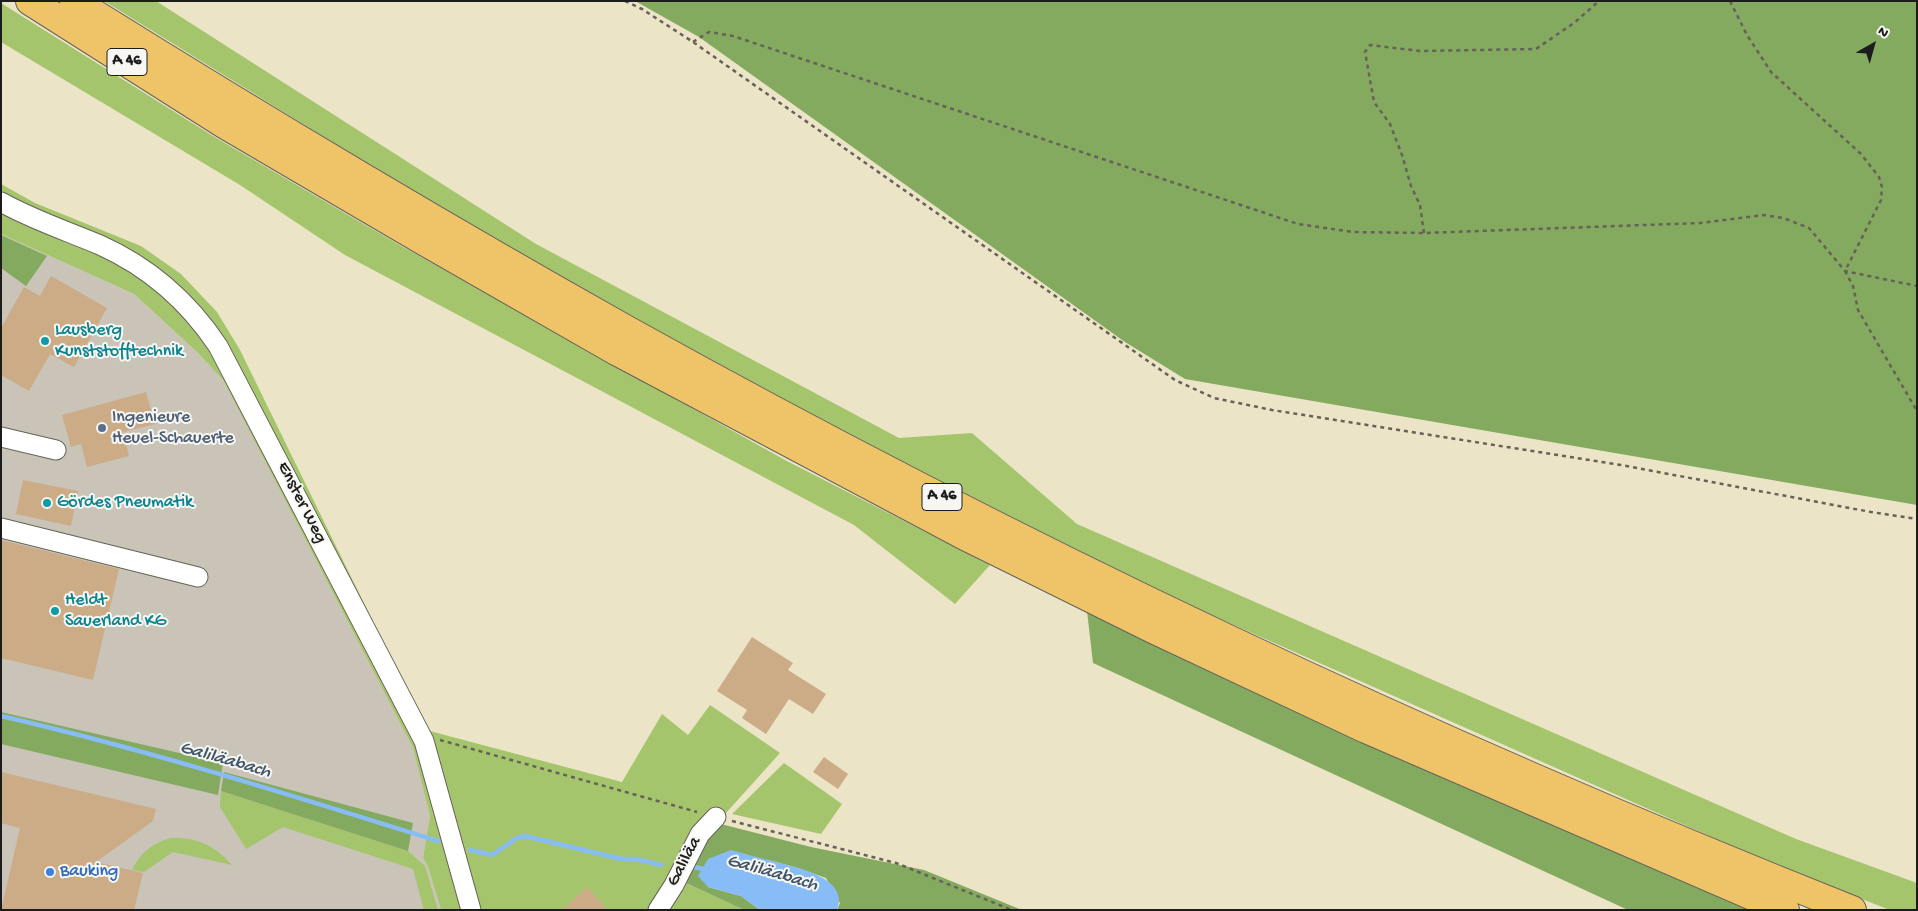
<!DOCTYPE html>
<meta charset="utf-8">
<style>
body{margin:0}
#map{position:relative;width:1918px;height:911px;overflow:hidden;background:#ece4c6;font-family:"Gochi Hand",sans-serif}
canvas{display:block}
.frame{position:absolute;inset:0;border:2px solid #1c1c1c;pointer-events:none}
.north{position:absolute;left:1848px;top:20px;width:50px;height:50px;-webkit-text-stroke:4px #f6f6f2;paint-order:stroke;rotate:38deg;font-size:14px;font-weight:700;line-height:20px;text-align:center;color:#1c1c1c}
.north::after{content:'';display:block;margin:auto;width:18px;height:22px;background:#1c1c1c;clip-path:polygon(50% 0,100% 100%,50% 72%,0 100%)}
</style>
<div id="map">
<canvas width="1918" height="911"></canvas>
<div class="frame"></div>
<div class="north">N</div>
</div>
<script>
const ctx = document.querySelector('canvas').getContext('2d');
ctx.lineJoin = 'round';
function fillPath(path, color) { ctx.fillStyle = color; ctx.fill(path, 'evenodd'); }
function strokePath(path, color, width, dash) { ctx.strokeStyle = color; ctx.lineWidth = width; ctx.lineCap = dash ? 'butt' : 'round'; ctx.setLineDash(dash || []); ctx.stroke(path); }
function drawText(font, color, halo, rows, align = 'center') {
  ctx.font = font + ' "Gochi Hand",sans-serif'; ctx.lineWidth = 4; ctx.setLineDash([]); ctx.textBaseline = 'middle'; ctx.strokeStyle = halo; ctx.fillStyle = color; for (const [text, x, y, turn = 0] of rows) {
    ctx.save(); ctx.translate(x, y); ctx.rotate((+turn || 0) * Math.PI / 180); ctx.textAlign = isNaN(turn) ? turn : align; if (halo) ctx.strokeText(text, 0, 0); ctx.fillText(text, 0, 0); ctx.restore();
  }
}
fillPath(new Path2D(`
 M1,234l133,60 64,59 25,27 190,368 17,68 -7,42 5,9 13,43h-440z`), '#c9c3b8');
fillPath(new Path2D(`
 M104,1h52l380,243 363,194 73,-5 105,91 719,315 121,44v27h-27l-111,-43 -633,-281 -232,-115 -386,-208z
 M1,3l212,133 190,111 382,213 205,105 -35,39 -101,-79 -509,-270 -105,-70 -239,-143z
 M1,184l34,19 106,43 40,28 36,38 23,38 186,380 196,52 40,-68 26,21 22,-30 70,48 -63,70 -33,59 60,28h-303l-13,-43 -5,-9 7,-42 -17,-68 -190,-368 -25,-27 -64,-59 -133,-60z
 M784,763l58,41 -21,30 -89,-20z
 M221,791l187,60 17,15 13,44h-14l-11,-41 -130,-42 -37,22 -26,-42z
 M171,838c25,-1 44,7 61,27l-59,-13 -29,20 -12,-2c8,-17 20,-27 39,-32z`), '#a5c56d');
fillPath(new Path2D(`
 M635,1h1282v504l-732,-126 -60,-37 -426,-305z
 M1,235l46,21 -21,30 -25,-18z
 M1087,611l676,299h-135l-535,-247z
 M1,712l222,51 -5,32 -217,-51z
 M224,772l189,51 -5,28 -187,-60z
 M717,823l94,24 113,23 98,40h-185l3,-7 -14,-25 -28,-10 -30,-8 -60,27 33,9 19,14h-16l-60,-28z`), '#84aa60');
fillPath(new Path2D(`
 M731,850c12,3 24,7 37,10 22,6 83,16 69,50h-77l-19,-14 -33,-9 -10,-11 10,-17z`), '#87bcf6');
strokePath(new Path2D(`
 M1,716c148,34 292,80 437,125
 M470,850l22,5 25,-17 8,-2 96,23h15l25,6
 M694,867l13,3`), '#87bcf6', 4.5);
fillPath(new Path2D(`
 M51,276l56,32 -33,59 -24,-13 -21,37 -28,-16v-47l23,-41 16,9z
 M146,392l9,32 -32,8 6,24 -42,11 -6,-23 -10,3 -9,-32z
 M23,480l55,11 -7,35 -55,-12z
 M1,540l118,29 -26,111 -92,-22z
 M752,637l41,26 -5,7 38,24 -13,20 -24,-15 -23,35 -24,-16 5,-8 -30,-19z
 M824,757l24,17 -10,15 -25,-17z
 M1,772l155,37 -3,12 -57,41 47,11 -9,37h-133l19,-82 -19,-5z
 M587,887l21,23h-46z`), '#ccac86');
const minor = new Path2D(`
 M1,202c32,18 66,29 99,43 49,22 88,56 118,101l206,395 47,169
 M1,437l55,13
 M1,528l197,49
 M658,910l16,-25 26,-51 16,-17`);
const highway = new Path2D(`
 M30,1l194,123 198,116 196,112 345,183 192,95 211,99 419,181
 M74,1c182,114 366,224 553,329 395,220 805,413 1225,580`);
strokePath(minor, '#656258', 21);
strokePath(highway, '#656258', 30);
strokePath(new Path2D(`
 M625,1l17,8 51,33 482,338 39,18 58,12 349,55 250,47 46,7
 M1730,1l17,34 24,37 90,82 18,23 3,10 -1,13 -36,71 8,15 5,24 59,101
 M693,42l16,-10 24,4 565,188 55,8 71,1 276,-10 64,-8 19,3 26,10 36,43 72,15
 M1424,233l-4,-28 -9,-19 -9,-31 -12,-31 -16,-22 -9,-50 5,-7 50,6 116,-2 38,-26 25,-22
 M440,740l257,72
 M732,821l164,42 116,47`), '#656258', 2.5, [4, 4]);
strokePath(minor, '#fff', 19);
strokePath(highway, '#efc469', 28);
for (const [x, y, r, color] of [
 [45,341,5,"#0f9aa8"],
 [102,428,5,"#5c6f8a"],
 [47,503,5,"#0f9aa8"],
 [55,611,5,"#0f9aa8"],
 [50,872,5,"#3f7fe0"]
]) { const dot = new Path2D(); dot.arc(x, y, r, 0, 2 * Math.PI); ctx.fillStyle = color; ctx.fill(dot); strokePath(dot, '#f6f6f2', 2); }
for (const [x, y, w] of [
 [127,62,40],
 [942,497,40]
]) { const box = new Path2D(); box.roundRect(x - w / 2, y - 13.5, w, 27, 4); ctx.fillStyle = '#f6f6f2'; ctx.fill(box); strokePath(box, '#1c1c1c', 1); }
drawText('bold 16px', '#1c1c1c', null, [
 ["A 46",127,62],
 ["A 46",942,497]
]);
drawText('18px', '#0d838f', '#f6f6f2', [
 ["Lausberg",55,331],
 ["Kunststofftechnik",55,352],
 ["Gördes Pneumatik",57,503],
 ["Heldt",65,601],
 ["Sauerland KG",65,622]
], 'left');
drawText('18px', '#4e5e75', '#f6f6f2', [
 ["Ingenieure",112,418],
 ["Heuel-Schauerte",112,439]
], 'left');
drawText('18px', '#1c1c1c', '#f6f6f2', [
 ["Enster Weg",301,503,63],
 ["Galiläa",685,862,-62]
]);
drawText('18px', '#366cbe', '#f6f6f2', [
 ["Bauking",60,872]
], 'left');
drawText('italic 19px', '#415468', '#f6f6f2', [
 ["Galiläabach",225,761,16],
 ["Galiläabach",772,874,16]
]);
</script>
